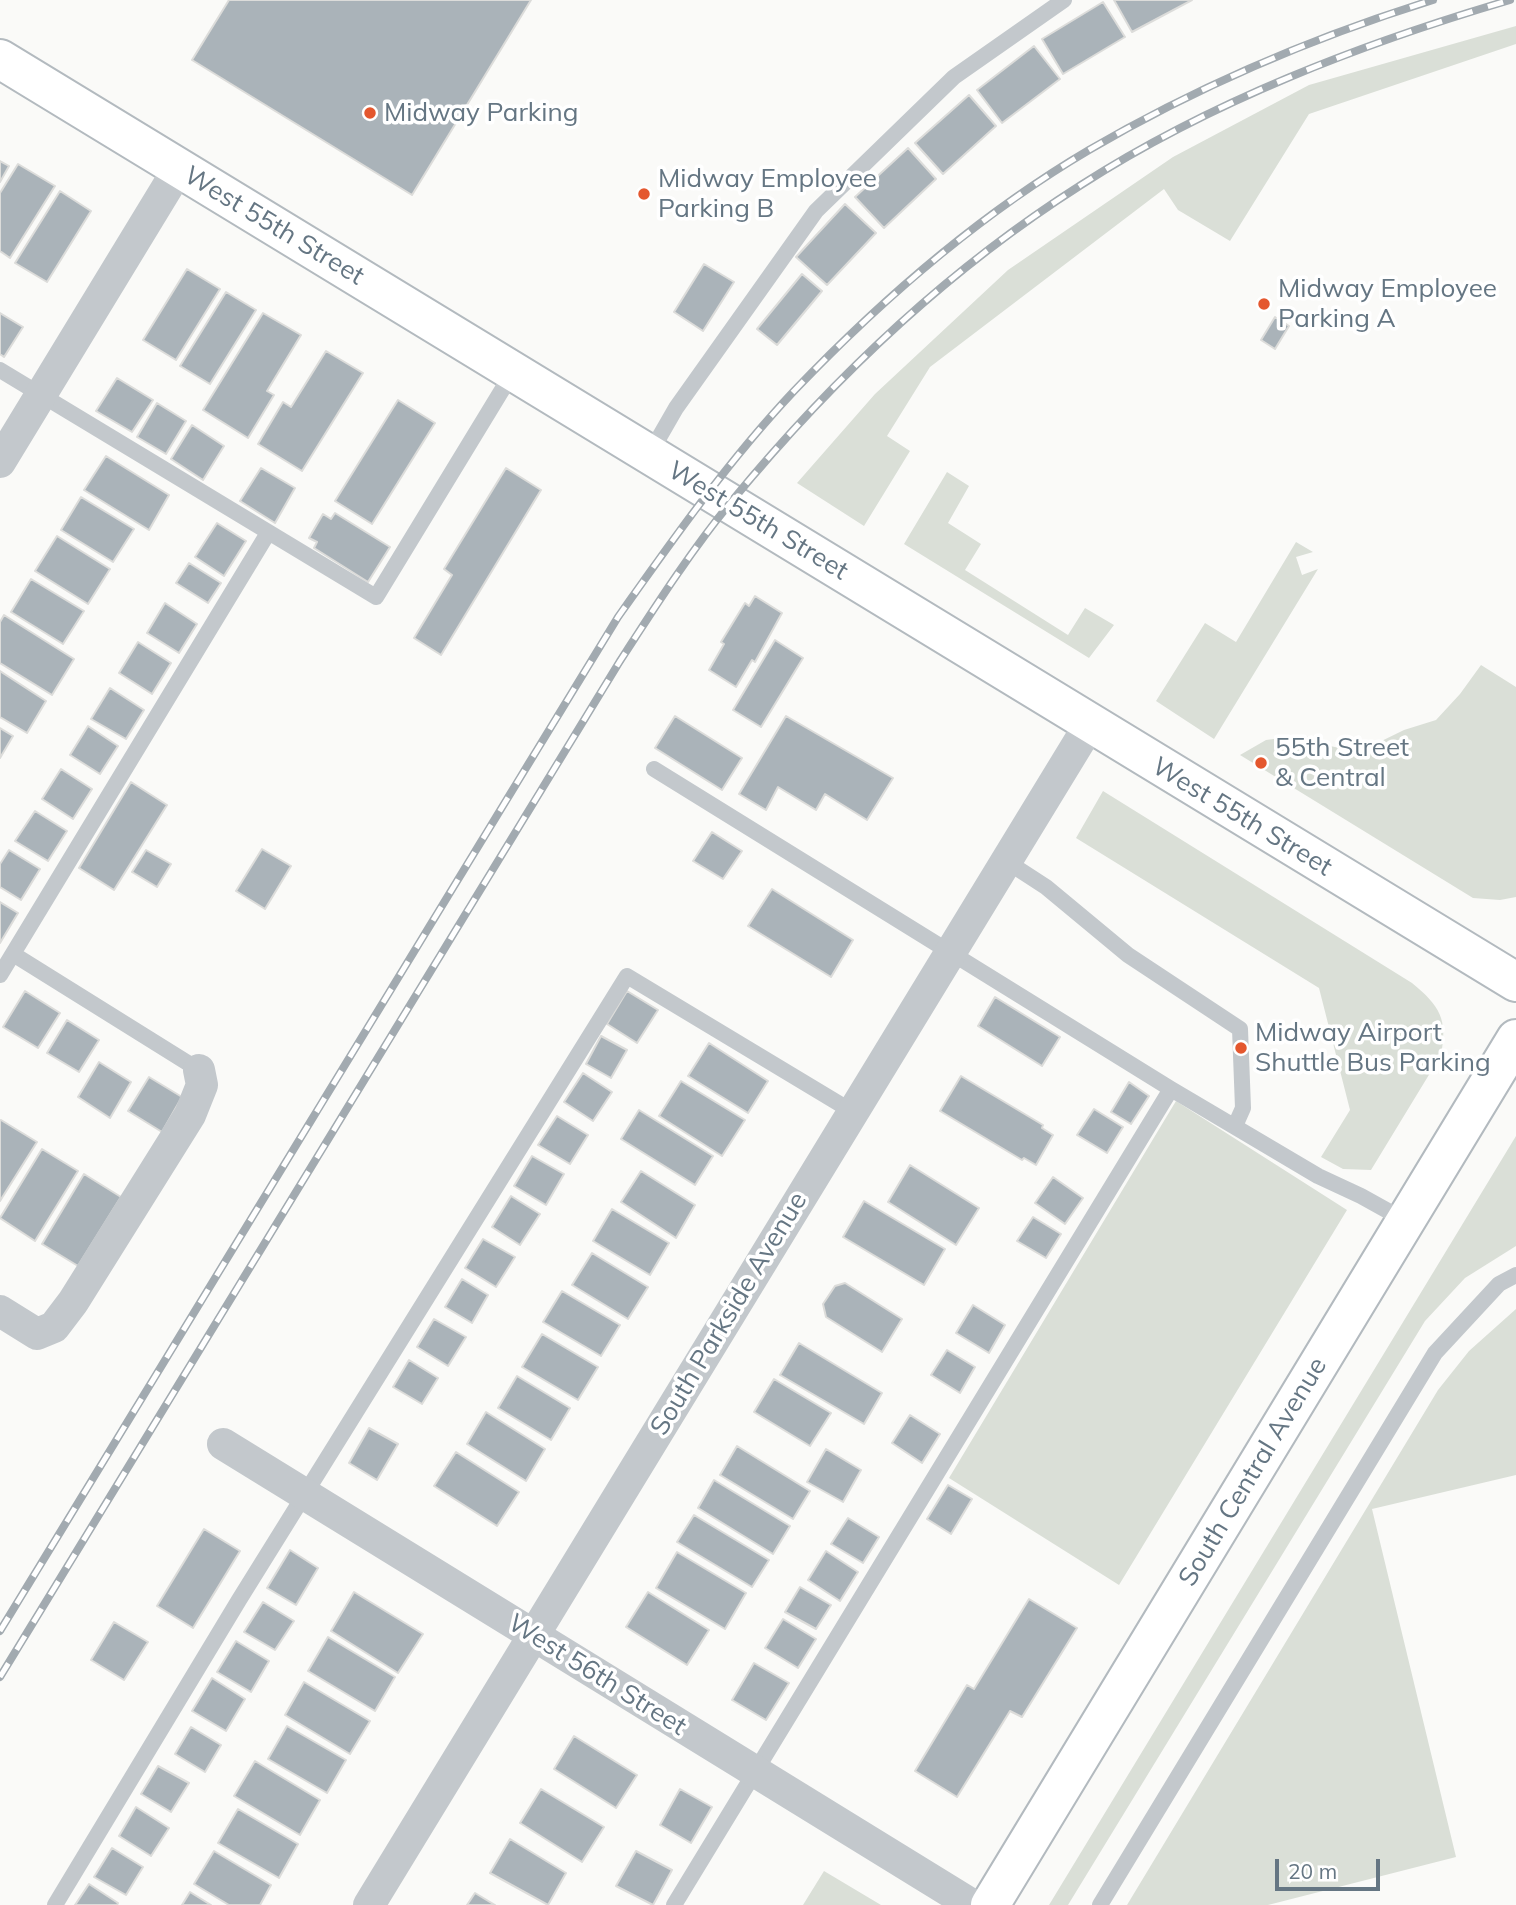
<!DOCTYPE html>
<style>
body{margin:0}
#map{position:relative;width:1516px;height:1905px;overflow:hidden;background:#fafaf8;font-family:Mulish,sans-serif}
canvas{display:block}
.scale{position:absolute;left:1275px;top:1859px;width:105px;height:32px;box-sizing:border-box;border:4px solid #657683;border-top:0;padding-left:9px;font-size:21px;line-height:24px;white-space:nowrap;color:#657683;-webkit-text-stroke:5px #fff;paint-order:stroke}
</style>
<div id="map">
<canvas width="1516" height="1905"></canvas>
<div class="scale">20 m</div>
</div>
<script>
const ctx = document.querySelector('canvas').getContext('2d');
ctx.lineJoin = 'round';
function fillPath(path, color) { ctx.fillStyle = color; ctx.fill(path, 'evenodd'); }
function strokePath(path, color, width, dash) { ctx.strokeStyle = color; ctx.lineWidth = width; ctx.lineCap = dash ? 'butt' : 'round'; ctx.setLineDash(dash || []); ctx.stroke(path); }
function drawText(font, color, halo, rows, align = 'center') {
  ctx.font = font + ' Mulish,sans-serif'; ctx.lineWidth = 7; ctx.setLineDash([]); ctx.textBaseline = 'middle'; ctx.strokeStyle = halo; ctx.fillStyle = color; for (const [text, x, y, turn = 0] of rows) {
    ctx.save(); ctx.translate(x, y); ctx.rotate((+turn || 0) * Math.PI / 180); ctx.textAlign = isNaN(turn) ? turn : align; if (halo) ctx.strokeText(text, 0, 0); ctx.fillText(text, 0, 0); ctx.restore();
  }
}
fillPath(new Path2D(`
 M1516,26v18l-207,70 -79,127 -52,-31 -14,-21 -234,178 -43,69 23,15 -46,75 -67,-43 78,-89 133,-124 165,-113 136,-72z
 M947,472l22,14 -21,37 33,21 -16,26 103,65 17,-27 29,17 -25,33 -185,-114z
 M1296,542l17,10 -17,5 6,18 16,-6 -104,170 -58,-38 49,-78 31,19z
 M1481,665l35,22v210l-16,3 -27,-2 -233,-143 26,-15 38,-5 26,11 29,6 45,-22 32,-10 24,-26z
 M1103,791l309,192c28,23 36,36 29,72l-70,115 -28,-1 -22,-12 29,-47 -31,-122 -243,-150z
 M1176,1101l171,109 -228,375 -170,-107z
 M1516,1136v110l-51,32 -40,43 -357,584h-19z
 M1516,1309v166l-144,34 84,348 -188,48h-141l311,-515 31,-39z
 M824,1871l57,34h-78z`), '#dadfd7');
const building = new Path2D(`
 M229,0h302l-119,195 -220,-135z
 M1114,0h78l-60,32z
 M1103,2l22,35 -62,37 -21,-35z
 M1034,46l26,33 -58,44 -25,-33z
 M969,95l27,31 -53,48 -28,-31z
 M908,148l28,31 -52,49 -29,-31z
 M0,161l9,5 -9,16z
 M18,164l37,22 -45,72 -10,-7v-58z
 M60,191l31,20 -44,71 -32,-19z
 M845,204l31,29 -49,52 -31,-28z
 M704,264l30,18 -31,49 -29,-19z
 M187,269l33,20 -44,71 -33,-20z
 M802,274l20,17 -45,54 -20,-16z
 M226,292l30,18 -46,74 -30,-18z
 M0,313l23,14 -19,30 -4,-3z
 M263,313l38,22 -34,56 7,4 -26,43 -45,-28z
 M1275,317l14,9 -14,23 -14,-9z
 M326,351l37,22 -61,98 -44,-27 25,-42 8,5z
 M117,378l36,22 -21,32 -36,-21z
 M398,400l37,23 -63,101 -37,-23z
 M157,403l29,18 -20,33 -29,-17z
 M192,425l32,21 -21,34 -32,-21z
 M106,456l63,39 -20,35 -65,-40z
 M261,468l34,20 -20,35 -35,-22z
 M506,468l35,22 -100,165 -27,-17 38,-63 -8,-6z
 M81,497l53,32 -21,33 -52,-32z
 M335,513l55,34 -22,35 -54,-34 3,-6 -8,-4 14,-24 8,5z
 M217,523l29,18 -22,35 -29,-19z
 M57,536l53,33 -22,35 -53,-33z
 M189,563l32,20 -13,20 -32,-20z
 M31,579l53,32 -21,33 -52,-32z
 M755,596l27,17 -27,49 -3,-2 -16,27 -27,-17 15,-26 -3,-2 24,-39 4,3z
 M165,603l32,21 -18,29 -32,-20z
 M4,615l70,44 -22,36 -52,-32v-41z
 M775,640l28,18 -42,69 -28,-17z
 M138,642l33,21 -19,31 -33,-21z
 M0,671l46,30 -19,32 -27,-16z
 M110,688l34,22 -18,29 -35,-20z
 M675,716l67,42 -20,32 -67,-42z
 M786,716l107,62 -26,42 -42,-26 -9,16 -38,-23 -12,23 -27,-16z
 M88,726l30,20 -18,28 -30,-19z
 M0,728l13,8 -13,22z
 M61,769l31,20 -19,30 -31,-20z
 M131,782l36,23 -53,85 -35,-22z
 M35,811l32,20 -19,30 -33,-20z
 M712,832l30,19 -19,28 -30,-18z
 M262,849l29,17 -26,43 -29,-18z
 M9,850l31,19 -19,31 -21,-13v-23z
 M146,850l25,14 -14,23 -25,-15z
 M772,889l81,51 -22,37 -83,-51z
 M0,902l18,11 -18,30z
 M25,991l35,22 -22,35 -35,-21z
 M627,991l31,19 -21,33 -30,-19z
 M995,997l65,40 -18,29 -64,-40z
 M67,1020l32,20 -20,32 -32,-19z
 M601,1036l26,14 -16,28 -25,-14z
 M709,1043l59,38 -20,32 -60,-37z
 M99,1062l32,20 -21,36 -32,-21z
 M583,1073l29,19 -19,29 -29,-19z
 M961,1076l82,49 -1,3 11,7 -17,30 -12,-7 -2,2 -82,-49z
 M149,1077l33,20 -20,35 -34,-21z
 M681,1081l64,39 -23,36 -63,-40z
 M1129,1082l20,14 -18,28 -20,-12z
 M1094,1109l29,18 -16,26 -30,-18z
 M639,1110l74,46 -18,29 -74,-46z
 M557,1116l31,19 -18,29 -32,-19z
 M1,1120l36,22 -37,59v-80z
 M42,1149l36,22 -43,70 -35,-23z
 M532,1156l32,18 -18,31 -32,-19z
 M910,1165l69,43 -23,37 -68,-43z
 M641,1171l54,34 -19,33 -55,-36z
 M84,1174l37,23 -43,69 -36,-22z
 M1053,1177l30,21 -18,26 -30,-21z
 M511,1196l29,18 -20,31 -28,-18z
 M864,1201l81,48 -21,36 -81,-48z
 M612,1209l57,34 -19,32 -57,-34z
 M1033,1217l28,17 -15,24 -29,-17z
 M483,1239l32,18 -19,30 -31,-19z
 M592,1253l56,34 -20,32 -56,-34z
 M462,1279l26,16 -16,28 -27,-16z
 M845,1283l57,36 -20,33 -56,-35 -3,-13 12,-18z
 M562,1291l58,34 -19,31 -58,-34z
 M973,1305l32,20 -16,28 -33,-20z
 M434,1319l32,18 -18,29 -31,-19z
 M542,1334l56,33 -20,33 -56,-33z
 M799,1343l83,50 -18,31 -84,-49z
 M947,1350l28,17 -15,26 -29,-18z
 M409,1360l29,18 -16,26 -29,-17z
 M517,1376l53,32 -19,32 -53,-32z
 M774,1379l57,34 -21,33 -56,-34z
 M486,1412l59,37 -19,32 -59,-37z
 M910,1415l30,19 -18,29 -30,-20z
 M369,1428l29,16 -21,36 -28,-17z
 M737,1446l73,45 -17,28 -73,-44z
 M826,1449l35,21 -18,32 -36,-20z
 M456,1452l63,40 -22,34 -63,-40z
 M714,1480l76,46 -17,28 -75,-46z
 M948,1485l24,14 -21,35 -24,-15z
 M694,1515l75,45 -17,27 -75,-45z
 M848,1518l31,19 -16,26 -32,-19z
 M204,1529l36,22 -47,77 -36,-22z
 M290,1550l28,18 -22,37 -29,-17z
 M826,1551l32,21 -18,29 -32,-21z
 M677,1552l69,41 -21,36 -69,-41z
 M800,1587l31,18 -15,24 -31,-17z
 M354,1592l69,42 -25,39 -67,-42z
 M648,1592l61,38 -22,35 -61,-38z
 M1029,1599l48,29 -55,89 -12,-6 -53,86 -42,-26 52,-86 7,4z
 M263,1602l31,19 -19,29 -31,-18z
 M783,1619l33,20 -18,29 -33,-20z
 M114,1622l34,20 -24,38 -33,-20z
 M328,1637l67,40 -20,34 -67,-40z
 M236,1641l33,20 -18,31 -34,-20z
 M754,1663l35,20 -23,37 -34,-20z
 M212,1678l33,21 -19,32 -34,-20z
 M304,1682l66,39 -20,33 -65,-39z
 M287,1726l59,34 -19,33 -59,-34z
 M191,1727l30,18 -16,27 -30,-18z
 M574,1736l63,39 -21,33 -62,-39z
 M255,1761l65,39 -20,35 -66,-39z
 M158,1766l31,17 -18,29 -30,-18z
 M541,1789l63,38 -22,35 -62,-39z
 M680,1789l32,18 -21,36 -31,-18z
 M136,1807l33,21 -18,28 -32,-20z
 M238,1809l60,35 -19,34 -61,-35z
 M510,1839l56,34 -18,32 -58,-32z
 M112,1848l31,19 -17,28 -32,-18z
 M214,1851l57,34 -11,20h-31l-35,-21z
 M636,1851l36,19 -19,35 -37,-19z
 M89,1884l29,19 -1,2h-42z
 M190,1892l21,13h-29z
 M475,1893l20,12h-28z`);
fillPath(building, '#aab3b9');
strokePath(building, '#dcdcda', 2);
const secondary = new Path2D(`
 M0,59l1516,923
 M990,1905l526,-866`);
strokePath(secondary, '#b3babf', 42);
strokePath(new Path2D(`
 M0,370l376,227 137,-225
 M649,455l27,-47 140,-197 138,-134 110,-77
 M654,769l517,320 147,87 43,20 45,25
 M1006,861l40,26 82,68 112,74 3,79 -8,18
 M13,954l186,116
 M0,975l268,-442
 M55,1905l184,-305 388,-624 226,136
 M674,1905l497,-816
 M1100,1905l335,-552 64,-69 17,-9`), '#c3c8cc', 16);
strokePath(new Path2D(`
 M0,462l179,-294
 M0,1311l37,23 17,-7 19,-25 117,-187 12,-30 -3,-15
 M223,1444l749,461
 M369,1905l721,-1181`), '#c3c8cc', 32);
strokePath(secondary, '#fff', 38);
const rail = new Path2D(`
 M0,1631l618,-1014c55,-78 111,-157 176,-226 86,-90 188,-178 295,-241 108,-63 225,-113 344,-150
 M0,1677l620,-1016c35,-54 70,-109 111,-159 101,-123 216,-232 350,-317 131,-84 280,-141 429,-185`);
strokePath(rail, '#a2aab0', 8);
strokePath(rail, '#fff', 5, [16]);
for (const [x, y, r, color] of [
 [370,113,7,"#e4572e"],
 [644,194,7,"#e4572e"],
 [1264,304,7,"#e4572e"],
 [1261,763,7,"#e4572e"],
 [1241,1048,7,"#e4572e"]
]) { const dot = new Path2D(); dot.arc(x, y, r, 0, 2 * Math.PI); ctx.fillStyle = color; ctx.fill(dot); strokePath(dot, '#fff', 2.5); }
drawText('26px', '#657683', '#fff', [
 ["Midway Parking",384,113],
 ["Midway Employee",658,179],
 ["Parking B",658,209],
 ["Midway Employee",1278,289],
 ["Parking A",1278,319],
 ["55th Street",1275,748],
 ["& Central",1275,778],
 ["Midway Airport",1255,1033],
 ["Shuttle Bus Parking",1255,1063]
], 'left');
drawText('26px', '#657683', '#fff', [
 ["West 55th Street",274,226,31],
 ["West 55th Street",758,521,31],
 ["West 55th Street",1242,817,31],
 ["South Parkside Avenue",729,1314,-59],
 ["South Central Avenue",1253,1472,-59],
 ["West 56th Street",597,1675,32]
]);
</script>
